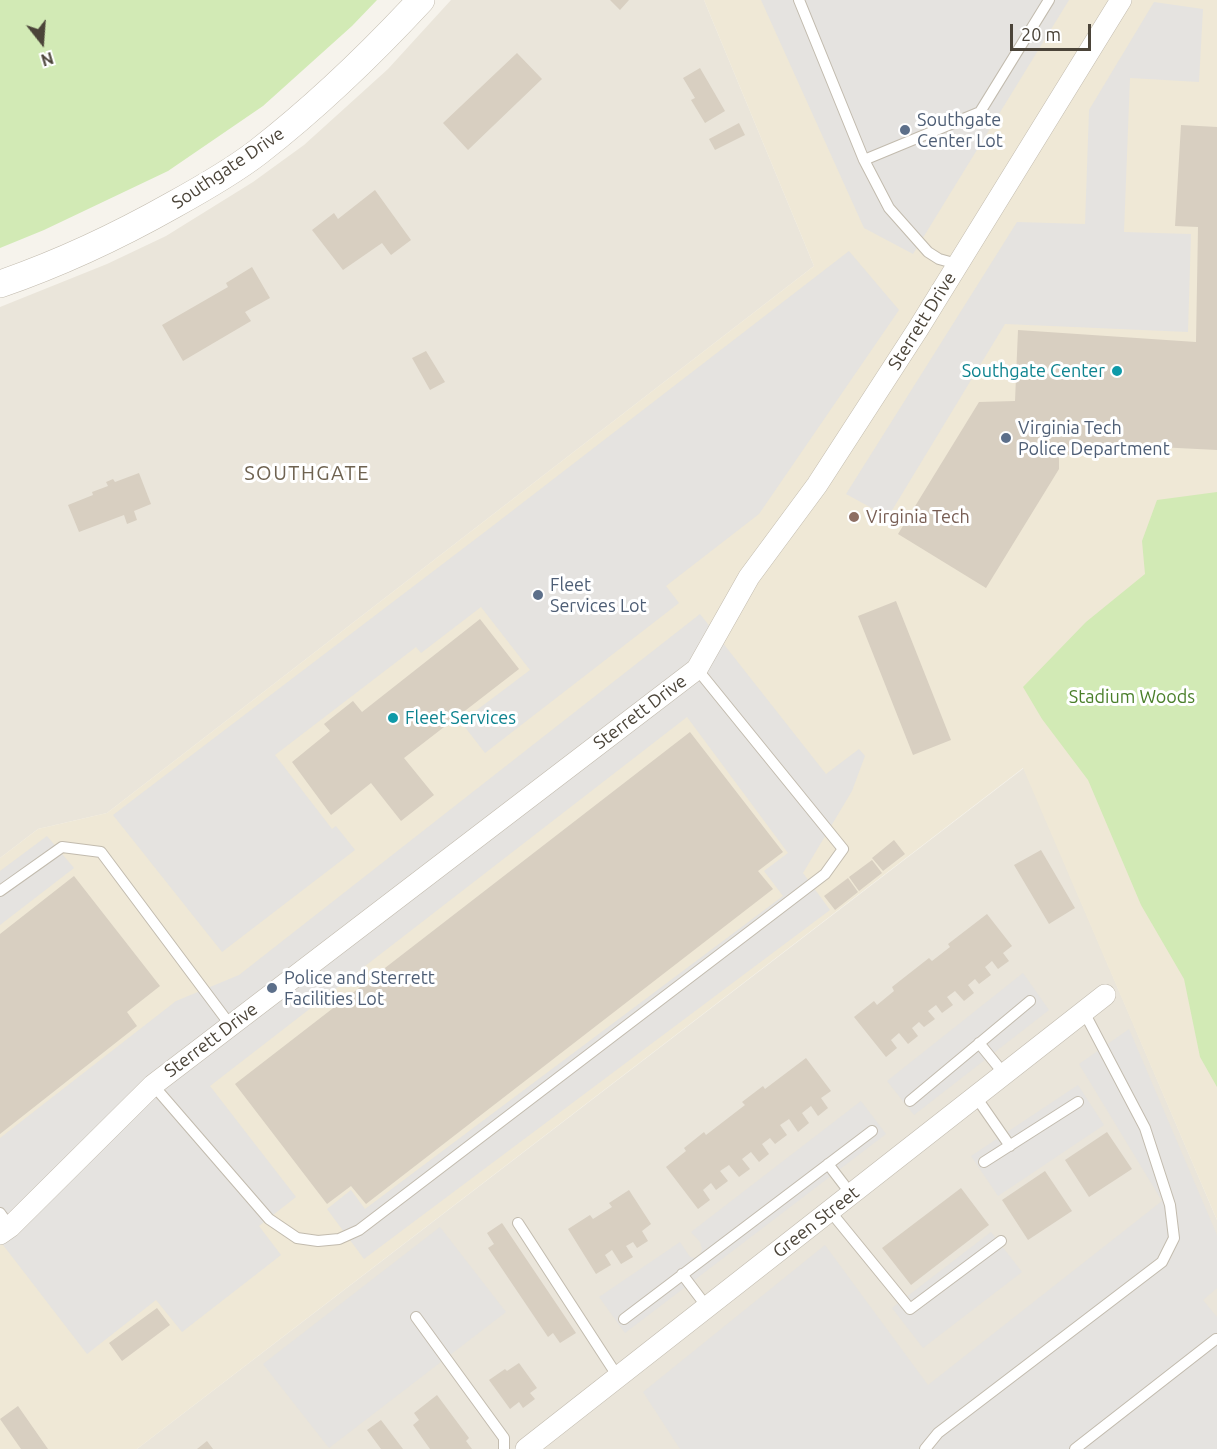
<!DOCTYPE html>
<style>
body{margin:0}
#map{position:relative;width:1217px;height:1449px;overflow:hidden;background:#f6f3ec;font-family:Ubuntu,sans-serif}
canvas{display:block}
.north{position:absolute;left:12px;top:12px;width:60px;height:60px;-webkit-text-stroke:4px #fff;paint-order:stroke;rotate:163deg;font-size:16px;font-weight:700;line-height:24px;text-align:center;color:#4b4439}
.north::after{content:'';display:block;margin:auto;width:21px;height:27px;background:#4b4439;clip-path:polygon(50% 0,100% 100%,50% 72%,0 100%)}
.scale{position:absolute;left:1010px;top:24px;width:81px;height:27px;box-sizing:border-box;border:3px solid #4b4439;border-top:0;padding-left:8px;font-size:18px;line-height:21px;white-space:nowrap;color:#4b4439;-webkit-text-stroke:4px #fff;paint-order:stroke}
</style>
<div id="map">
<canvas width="1217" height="1449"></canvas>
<div class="north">N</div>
<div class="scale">20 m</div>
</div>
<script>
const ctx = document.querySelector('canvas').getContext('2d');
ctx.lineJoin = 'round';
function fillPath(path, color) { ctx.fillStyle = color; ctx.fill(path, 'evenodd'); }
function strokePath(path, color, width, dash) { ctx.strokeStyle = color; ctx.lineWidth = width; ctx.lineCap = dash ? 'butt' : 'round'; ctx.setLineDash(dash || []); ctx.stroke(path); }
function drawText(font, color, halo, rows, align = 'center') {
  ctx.font = font + ' Ubuntu,sans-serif'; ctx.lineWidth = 6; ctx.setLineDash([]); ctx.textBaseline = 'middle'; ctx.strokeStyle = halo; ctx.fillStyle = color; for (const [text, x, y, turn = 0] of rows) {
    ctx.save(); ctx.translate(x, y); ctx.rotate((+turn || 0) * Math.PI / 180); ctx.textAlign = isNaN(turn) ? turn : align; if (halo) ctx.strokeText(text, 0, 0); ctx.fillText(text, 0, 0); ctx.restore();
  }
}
fillPath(new Path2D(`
 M451,0h253l110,266 -707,547 -69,16 -38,29v-551l107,-43 59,-28 87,-54 51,-37 84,-76z
 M1024,768l193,452v229h-1080z`), '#eae5da');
fillPath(new Path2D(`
 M704,0h513v1220l-194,-452 -886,681h-137v-591l38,-29 69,-16 707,-547z`), '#efe8d6');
fillPath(new Path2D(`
 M0,0h377l-25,26 -89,80 -95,65 -124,59 -44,18z
 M1217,492v595l-17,-30 -16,-78 -43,-74 -53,-125 -46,-61 -19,-32 63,-65 59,-48 -3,-33 15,-41z`), '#d2eab5');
fillPath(new Path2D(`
 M761,0h308l-156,254 -49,-26z
 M1154,2l49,7 -4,73 -69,-4 -6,154 67,2 -3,98 -183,-8 -117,193 -42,-23 171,-272 68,2 4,-114z
 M849,251l50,59 -140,204 -93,72 13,17 -194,150 -24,-31 69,-52 -49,-63 -60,46 -5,-6 -141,108 57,74 4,-3 19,24 -133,102 -109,-137 377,-287z
 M700,614l126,160 33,-25 6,7 -13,35 -49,82 27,37 -466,349 -37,-50 24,-19 14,19 418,-313 -19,-25 24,-18 -101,-136 -477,369 86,111 -37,29 22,29 -99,77 -26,-32 -69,54 -87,-113v-103l176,-137 63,-26z
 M47,836l27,32 -74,57v-54z
 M1023,973l26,37 -135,105 -27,-34z
 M1129,1029l88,206v53l-14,12 14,17v132h-537l-37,-57 182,-147 103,140 234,-184 -83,-137z
 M1078,1085l26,40 -106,71 -27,-40z
 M861,1101l25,33 -261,199 -26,-36 81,-55 10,15 5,1 5,-3 2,-6 -2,-7 -9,-10z
 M440,1227l66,85 -177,136 -66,-84z
 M991,1232l31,40 -99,76 -31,-40z`), '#e5e3e0');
fillPath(new Path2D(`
 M610,0h19l-9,10z
 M517,53l25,26 -74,71 -25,-27z
 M700,68l25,43 -20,12 -14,-23 4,-2 -12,-20z
 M739,123l6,12 -30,15 -6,-11z
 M1181,125l36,2v323l-138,-7 -1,12h-19v14l-73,119 -88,-54 81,-132 36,-1 3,-71 178,12 2,-115 -23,-1z
 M375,190l36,50 -20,15 -9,-12 -39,27 -31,-40 22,-17 4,6z
 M252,267l18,31 -25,14 6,9 -68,40 -21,-36 66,-38 -2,-4z
 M426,351l19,31 -15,8 -18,-32z
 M139,473l12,31 -17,7 3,9 -10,4 -3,-9 -45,17 -11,-27 25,-10 -1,-3 16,-6 -2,-4 7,-3 2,3z
 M896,601l55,139 -38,15 -55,-139z
 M480,619l39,50 -115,89 30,37 -33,26 -30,-38 -40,32 -39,-53 38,-31 -6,-7 29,-23 9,11z
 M690,732l93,120 -25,19 15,18 -407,315 -15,-18 -24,18 -92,-120z
 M894,840l11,14 -22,17 -11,-13z
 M1041,850l34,58 -26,16 -35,-59z
 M872,860l10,13 -23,18 -10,-14z
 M74,876l86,110 -33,26 10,14 -137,108v-200z
 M848,878l10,14 -23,18 -11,-14z
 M987,914l25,32 -9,7 6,8 -11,8 -6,-8 -7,6 6,8 -12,9 -4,-5 -7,6 6,8 -10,8 -9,-10 -8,6 6,8 -11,8 -6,-8 -8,6 7,8 -11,8 -5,-5 -7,6 6,8 -10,8 -9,-11 -8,7 6,8 -11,9 -32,-40 20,-16 3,4 17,-14 -2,-4 37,-29 3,3 18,-14 -2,-3z
 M806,1058l25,33 -10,7 7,10 -10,8 -7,-10 -9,7 7,10 -11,9 -9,-13 -9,6 7,10 -12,9 -5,-6 -8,6 7,10 -10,8 -8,-10 -9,7 8,10 -11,8 -10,-12 -9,6 8,10 -12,9 -5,-7 -8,7 7,10 -12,9 -32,-42 20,-16 -2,-3 20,-16 2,3 39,-30 -3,-3 21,-16 2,3z
 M1107,1132l25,37 -43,28 -24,-37z
 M1045,1171l27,40 -44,29 -26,-40z
 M961,1188l28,37 -78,60 -29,-37z
 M629,1190l22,34 -9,7 6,10 -11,7 -4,-6 -7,4 7,11 -12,7 -9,-14 -7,5 6,10 -15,9 -28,-45 22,-14 3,4 19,-12 -3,-4z
 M502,1223l74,110 -16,10 -7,-10 -5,4 -60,-89 6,-4 -7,-11z
 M157,1308l13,17 -48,36 -13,-18z
 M519,1363l18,25 -7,5 5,6 -12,9 -4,-6 -9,7 -21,-29 16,-11 2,2z
 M437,1395l32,43 -3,3 6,8h-42l-17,-24 6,-5 -5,-7z
 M18,1406l30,43h-27l-21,-30z
 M381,1420l22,29h-22l-14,-19z
 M207,1441l6,8h-16z`), '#d8cfc1');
const service = new Path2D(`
 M799,0l65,160 25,48 39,44 11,7 18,5
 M864,160l116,-48 69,-112
 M0,891l62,-44 39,5 130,174
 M979,1043l26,32
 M153,1085l116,134 28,19 21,3 21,-2 20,-9 466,-356 18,-25 -146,-180
 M976,1097l34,49
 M910,1101l120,-100
 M984,1162l94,-60
 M828,1164l23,30
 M830,1211l80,98 91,-68
 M0,1213l10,14
 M518,1223l100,154
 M682,1274l25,33
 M416,1317l88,121v11
 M624,1319l248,-188
 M925,1449l13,-16 224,-171 12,-24 -4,-33 -25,-77 -61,-116
 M1075,1449l141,-110`);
const minor = new Path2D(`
 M0,1234l10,-7 143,-142 544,-416 52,-92 68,-92 101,-156 203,-329
 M526,1449l579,-454`);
const tertiary = new Path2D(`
 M0,284c61,-21 118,-48 173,-79 29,-16 59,-33 85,-53 59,-46 112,-97 163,-152`);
strokePath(service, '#c2bbae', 12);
strokePath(minor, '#c2bbae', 22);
strokePath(tertiary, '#c2bbae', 28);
strokePath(service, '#fff', 10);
strokePath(minor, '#fff', 21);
strokePath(tertiary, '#fff', 27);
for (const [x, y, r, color] of [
 [905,130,6,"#5c6f8a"],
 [1117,371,6,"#0f9aa8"],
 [1006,438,6,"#5c6f8a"],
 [854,517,6,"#8d6e63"],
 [538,595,6,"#5c6f8a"],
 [393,718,6,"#0f9aa8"],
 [272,988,6,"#5c6f8a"]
]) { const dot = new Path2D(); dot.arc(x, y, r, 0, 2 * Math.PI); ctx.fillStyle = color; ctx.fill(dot); strokePath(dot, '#fff', 2); }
drawText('18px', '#4e5e75', '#fff', [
 ["Southgate",917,120],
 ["Center Lot",917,141],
 ["Virginia Tech",1018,428],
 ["Police Department",1018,449],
 ["Fleet",550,585],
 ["Services Lot",550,606],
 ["Police and Sterrett",284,978],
 ["Facilities Lot",284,999]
], 'left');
drawText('18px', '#4b4439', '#fff', [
 ["Southgate Drive",228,168,-34],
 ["Sterrett Drive",922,321,-58],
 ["Sterrett Drive",640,712,-37],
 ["Sterrett Drive",211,1040,-37],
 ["Green Street",816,1222,-38]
]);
drawText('18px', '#0d838f', '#fff', [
 ["Southgate Center",1105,371],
 ["Fleet Services",405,718,"left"]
], 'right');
drawText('18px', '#785e54', '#fff', [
 ["Virginia Tech",866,517]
], 'left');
drawText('18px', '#4a7f2a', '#fff', [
 ["Stadium Woods",1132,697]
]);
ctx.letterSpacing = '1.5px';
drawText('20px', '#6e6250', '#fff', [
 ["SOUTHGATE",307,473]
]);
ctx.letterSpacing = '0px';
</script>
